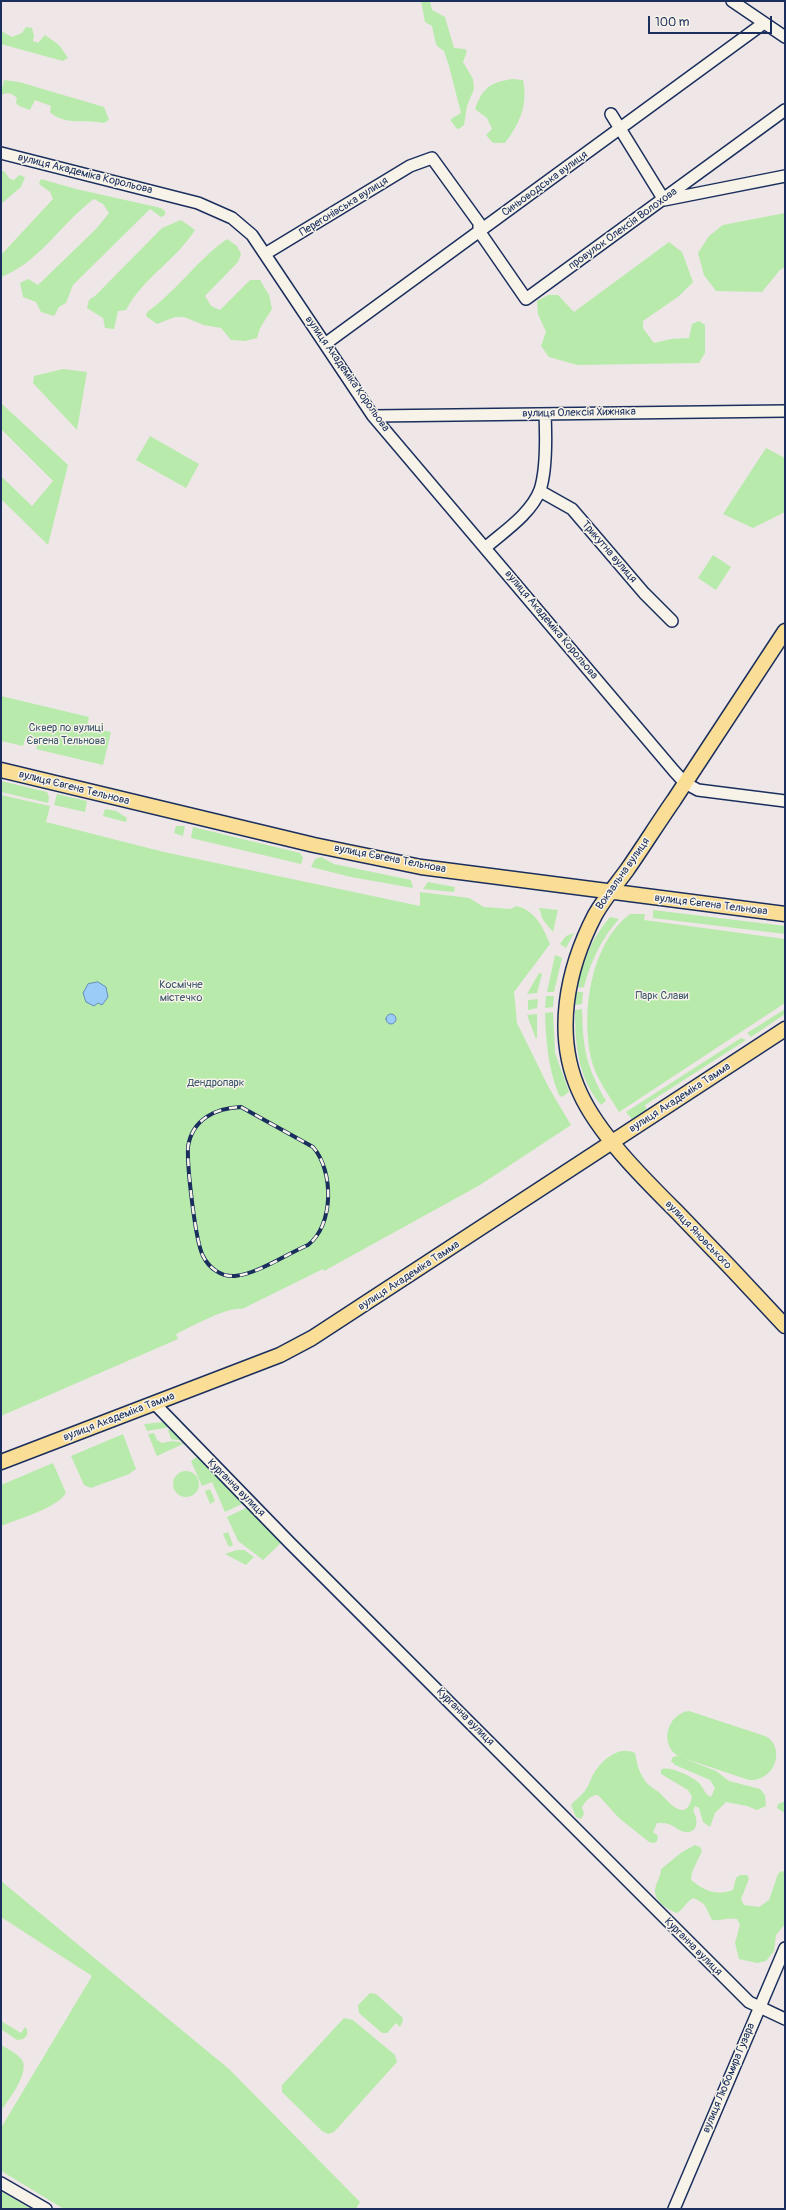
<!DOCTYPE html>
<meta charset="utf-8">
<style>
body{margin:0}
#map{position:relative;width:786px;height:2210px;overflow:hidden;background:#eee6e7;font-family:Pangolin,sans-serif}
canvas{display:block}
.frame{position:absolute;inset:0;border:2px solid #1b2f5e;pointer-events:none}
.scale{position:absolute;left:648px;top:16px;width:124px;height:18px;box-sizing:border-box;border:2px solid #1b2f5e;border-top:0;padding-left:5px;font-size:12px;line-height:14px;white-space:nowrap;color:#1b2f5e;-webkit-text-stroke:3px #f7f3e8;paint-order:stroke}
</style>
<div id="map">
<canvas width="786" height="2210"></canvas>
<div class="frame"></div>
<div class="scale">100 m</div>
</div>
<script>
const ctx = document.querySelector('canvas').getContext('2d');
ctx.lineJoin = 'round';
function fillPath(path, color) { ctx.fillStyle = color; ctx.fill(path, 'evenodd'); }
function strokePath(path, color, width, dash) { ctx.strokeStyle = color; ctx.lineWidth = width; ctx.lineCap = dash ? 'butt' : 'round'; ctx.setLineDash(dash || []); ctx.stroke(path); }
function drawText(font, color, halo, rows, align = 'center') {
  ctx.font = font + ' Pangolin,sans-serif'; ctx.lineWidth = 3; ctx.setLineDash([]); ctx.textBaseline = 'middle'; ctx.strokeStyle = halo; ctx.fillStyle = color; for (const [text, x, y, turn = 0] of rows) {
    ctx.save(); ctx.translate(x, y); ctx.rotate((+turn || 0) * Math.PI / 180); ctx.textAlign = isNaN(turn) ? turn : align; if (halo) ctx.strokeText(text, 0, 0); ctx.fillText(text, 0, 0); ctx.restore();
  }
}
fillPath(new Path2D(`
 M421,1h9l2,9 13,7 9,31 11,1 2,2 -4,11 10,17 1,10 -7,17 -3,19 -5,4 -3,-1 -5,-7v-2l10,-6 -12,-47 -5,-15 -7,-5 -2,-6 -3,-14 -7,-4z
 M26,27l6,1 2,8 -1,5 5,2 7,-8 14,10 9,13 -5,3 -62,-17v-13l11,6 10,-4z
 M512,79l11,1c5,25 -3,43 -18,63h-12l-7,-8 6,-6 -5,-11 -12,-9c8,-22 15,-26 37,-30z
 M4,80l15,2 85,25 5,13 -5,3c-17,-4 -40,3 -54,-11l1,-6 -16,-6 -5,10 -11,-4 -3,-3 1,-5c-5,-5 -9,-6 -16,-3v-9h2z
 M4,171l6,8 4,1 5,-5 6,2 -4,10 -20,17v-32z
 M41,179l35,10 85,19 4,3v4l-4,2 -11,-8 -3,3 -74,73 -7,18 -7,4 -5,9 -13,-4 -5,-10 -13,-5 -3,-14 8,-4 10,6 58,-56 13,-16 -6,-9 -9,-5c-32,23 -55,64 -93,78v-22l52,-56 -3,-7 -11,-8z
 M785,213v54l-5,3 -18,22 -46,-1 -12,-16 -6,-22 11,-17 14,-11z
 M181,220l14,10c-19,30 -52,48 -69,80l-8,1 -4,18 -9,-1 -2,-10 -16,-10 2,-8 7,-5 66,-67z
 M227,239l10,7 4,8 -3,8 -33,34 6,10 9,4 30,-30h10l9,15 3,14 -12,19 -3,10 -12,3 -14,-1 -10,-12 -17,-3 -20,-8h-9l-18,7 -11,-8 1,-4c30,-21 51,-53 80,-73z
 M669,242l13,10 11,30 -14,14 -36,25v7l11,15 17,-4 18,-1 3,-14 7,-3 6,4v28l-6,10 -122,2 -28,-8 -8,-11 5,-14 -8,-18 -1,-13 11,-6h10l16,17z
 M63,369l24,3 -10,58 -44,-47 1,-7z
 M1,403l67,62 -20,80 -47,-46v-23l31,30 21,-25 -52,-52z
 M150,436l49,28 -13,24 -50,-28z
 M766,448l19,10v54l-32,16 -30,-14z
 M713,555l18,12 -15,23 -18,-12z
 M1,696l88,21 -2,10 24,5 -8,33 -67,-16 2,-7 -13,-3 -2,7 -22,-5z
 M1,781l46,11 2,5 -1,6 -47,-11z
 M57,794l30,7 -2,11 -31,-7z
 M1,795l49,11 -4,16 118,30 256,54v-14l49,6 15,9 27,2 5,-3c19,4 27,21 34,38l-36,48 3,31 32,65 22,37 -91,60 -156,86 -1,-2 -81,40c-14,-3 -51,18 -66,25l2,5 -177,77z
 M105,809l11,2 11,7 -1,4 -23,-6z
 M176,826h9l-2,10 -9,-3z
 M193,827l107,26 3,5 -2,6 -110,-26z
 M321,857l13,7 77,16 2,8 -62,-11 -40,-10 4,-8z
 M428,882l27,5 -1,5 -31,-3z
 M539,908l19,2 -5,22 -10,-12z
 M653,910l132,16v8l-132,-16z
 M630,914h15l-1,6 141,19v64l-166,109c-10,-17 -24,-35 -28,-54 -10,-45 -1,-114 39,-144z
 M610,917l9,2c-18,20 -28,42 -35,68l-7,1c5,-26 15,-50 33,-71z
 M574,933l-8,15 -6,-4 6,-8z
 M555,955l7,3 -8,34h-7z
 M539,973l3,1 -5,19 -10,1z
 M576,992h7l-1,12 -7,1z
 M546,996h8l-1,11 -8,1z
 M538,999l-1,9 -9,2v-10z
 M582,1009c1,40 4,57 24,92l-5,4c-23,-27 -26,-61 -26,-95z
 M785,1009v5l-34,23 -4,-4z
 M553,1012l2,41 14,39 -7,5 -3,-2c-11,-26 -13,-54 -14,-82z
 M537,1014v23l-1,2 -9,-24z
 M741,1038l5,2 -101,65 2,6 -13,11 -8,-10z
 M164,1422l6,5 -23,4 -3,-7z
 M168,1430h4l11,11 -12,-2z
 M154,1433l3,7 5,3 10,-2 13,2 -28,13 -9,-22z
 M123,1434l13,35 -7,5 -38,14 -7,-3 -13,-29z
 M198,1456l46,47 -19,9 -13,-30 -10,4 -11,-25z
 M53,1463l13,30c-9,15 -48,26 -65,33v-41z
 M173 1484a13 13 0 1 1 26 0a13 13 0 1 1-26 0Z
 M210,1489l5,12 -5,3 -5,-13z
 M248,1507l34,35 -19,18 -25,-19 -11,-24z
 M228,1532l5,13 -4,2 -6,-13z
 M237,1550h7l10,7 -8,8 -21,-11z
 M689,1711l76,25c21,10 11,46 -16,44l-66,-22 33,13 13,10 31,8 5,6 1,11 -9,4 -10,-4 -21,-4 -11,11 -5,14 -7,-5 -4,-14 -4,-2 -2,5c5,7 6,22 -7,21 -12,-2 -11,-10 -29,-9l-4,9 5,4 -1,5 -3,2 -5,-1 -30,-24 -21,-23c-8,0 -12,6 -16,12l2,7 -3,5 -5,-2 -5,-12c4,-5 9,-8 13,-13 4,-4 6,-12 9,-17 8,-14 25,-30 42,-22 2,10 3,17 9,26 3,6 11,10 16,14 10,11 26,30 32,4l-4,-7 -27,-16v-5c9,-3 31,7 38,14 5,5 5,11 12,14l4,-9 -5,-8 -35,-15 -4,-4 2,-4 5,-1c-19,-12 -11,-42 11,-45z
 M785,1801v12l-8,-5 1,-4z
 M695,1845l5,2 2,4 -10,21 -1,8c14,11 25,16 42,10l3,-12 4,-3h7l2,4 -8,20 3,6 15,2 10,-7 9,-26 3,-3 4,1v52l-9,11 -2,16 -8,10 -9,2 -18,-4 -4,-16 5,-18 -3,-6c-9,-2 -15,2 -25,1 -7,-13 -4,-16 -19,-22 -7,4 -9,11 -16,15 -9,-3 -22,-11 -22,-22 0,-7 6,-14 6,-22l21,-17z
 M1,1881l228,188 131,133 -4,7h-292l-61,-37 -2,-3v-41l91,-152 -91,-59z
 M370,1993l6,1 26,23 1,4 -3,6 -4,-4 -9,10h-5l-23,-20 -1,-8z
 M344,2018l9,2 42,35 2,7 -63,70 -6,2 -6,-3 -40,-39v-7z
 M1,2021l20,12 4,-6c4,4 3,9 -2,12l-6,1 -16,-11z
 M1,2045c7,4 16,8 21,15 8,13 -14,40 -21,51z
 M1,2191l30,18h-30z`), '#b8ebab');
const water = new Path2D(`
 M98,982l8,5 2,10 -6,8 -4,-2 -4,3 -8,-4 -3,-9 5,-9z
 M386 1019a5 5 0 1 1 10 0a5 5 0 1 1-10 0Z`);
fillPath(water, '#9accf7');
strokePath(water, '#678dba', 1);
const minor = new Path2D(`
 M732,1l53,36
 M611,114l53,86 121,-24
 M1,153l197,50 34,15 20,17 121,181 301,355 11,12 13,7 87,11
 M265,254l145,-88 22,-8 47,65v8l47,68 259,-189
 M325,344l439,-321
 M373,416l412,-5
 M540,491l32,18 72,84 28,28
 M485,548c18,-16 46,-34 55,-58 7,-21 6,-54 5,-76
 M154,1403l135,139 460,460 36,17
 M1,2183l45,26
 M674,2209l111,-261`);
const major = new Path2D(`
 M785,631c-37,57 -74,113 -111,169 -16,23 -31,47 -47,70 -11,15 -23,29 -32,45 -28,54 -42,120 -15,178 19,42 65,87 98,120 36,37 72,75 107,113
 M1,770l313,75 107,22 364,47
 M1,1462l279,-107 32,-17 473,-309`);
strokePath(minor, '#1b2f5e', 14);
strokePath(major, '#1b2f5e', 17);
strokePath(minor, '#f7f3e8', 11);
strokePath(major, '#fbde96', 14);
const rail = new Path2D(`
 M241,1107l72,40c21,24 21,78 -5,98 -21,9 -51,29 -73,31 -14,1 -26,-8 -32,-20 -8,-16 -16,-90 -15,-109 4,-28 28,-39 53,-40z`);
strokePath(rail, '#1b2f5e', 4);
strokePath(rail, '#f7f3e8', 2.5, [8]);
drawText('11px', '#1b2f5e', '#f7f3e8', [
 ["вулиця Академіка Корольова",85,174,14],
 ["Синьоводська вулиця",545,184,-36],
 ["Перегонівська вулиця",344,207,-32],
 ["провулок Олексія Волохова",623,229,-36],
 ["вулиця Академіка Корольова",347,374,55],
 ["вулиця Олексія Хижняка",579,413,-1],
 ["Трикутна вулиця",609,552,49],
 ["вулиця Академіка Корольова",551,625,50],
 ["вулиця Євгена Тельнова",74,788,14],
 ["вулиця Євгена Тельнова",390,859,11],
 ["Вокзальна вулиця",623,874,-55],
 ["вулиця Євгена Тельнова",711,905,7],
 ["вулиця Академіка Тамма",680,1098,-33],
 ["вулиця Яновського",698,1235,46],
 ["вулиця Академіка Тамма",409,1276,-33],
 ["вулиця Академіка Тамма",119,1417,-21],
 ["Курганна вулиця",236,1488,45],
 ["Курганна вулиця",465,1717,45],
 ["Курганна вулиця",693,1947,45],
 ["вулиця Любомира Гузара",729,2078,-67]
]);
drawText('11px', '#3a556d', '#f7f3e8', [
 ["Сквер по вулиці",66,728],
 ["Євгена Тельнова",66,741],
 ["Космічне",181,985],
 ["містечко",181,998],
 ["Парк Слави",662,996],
 ["Дендропарк",216,1083]
]);
</script>
